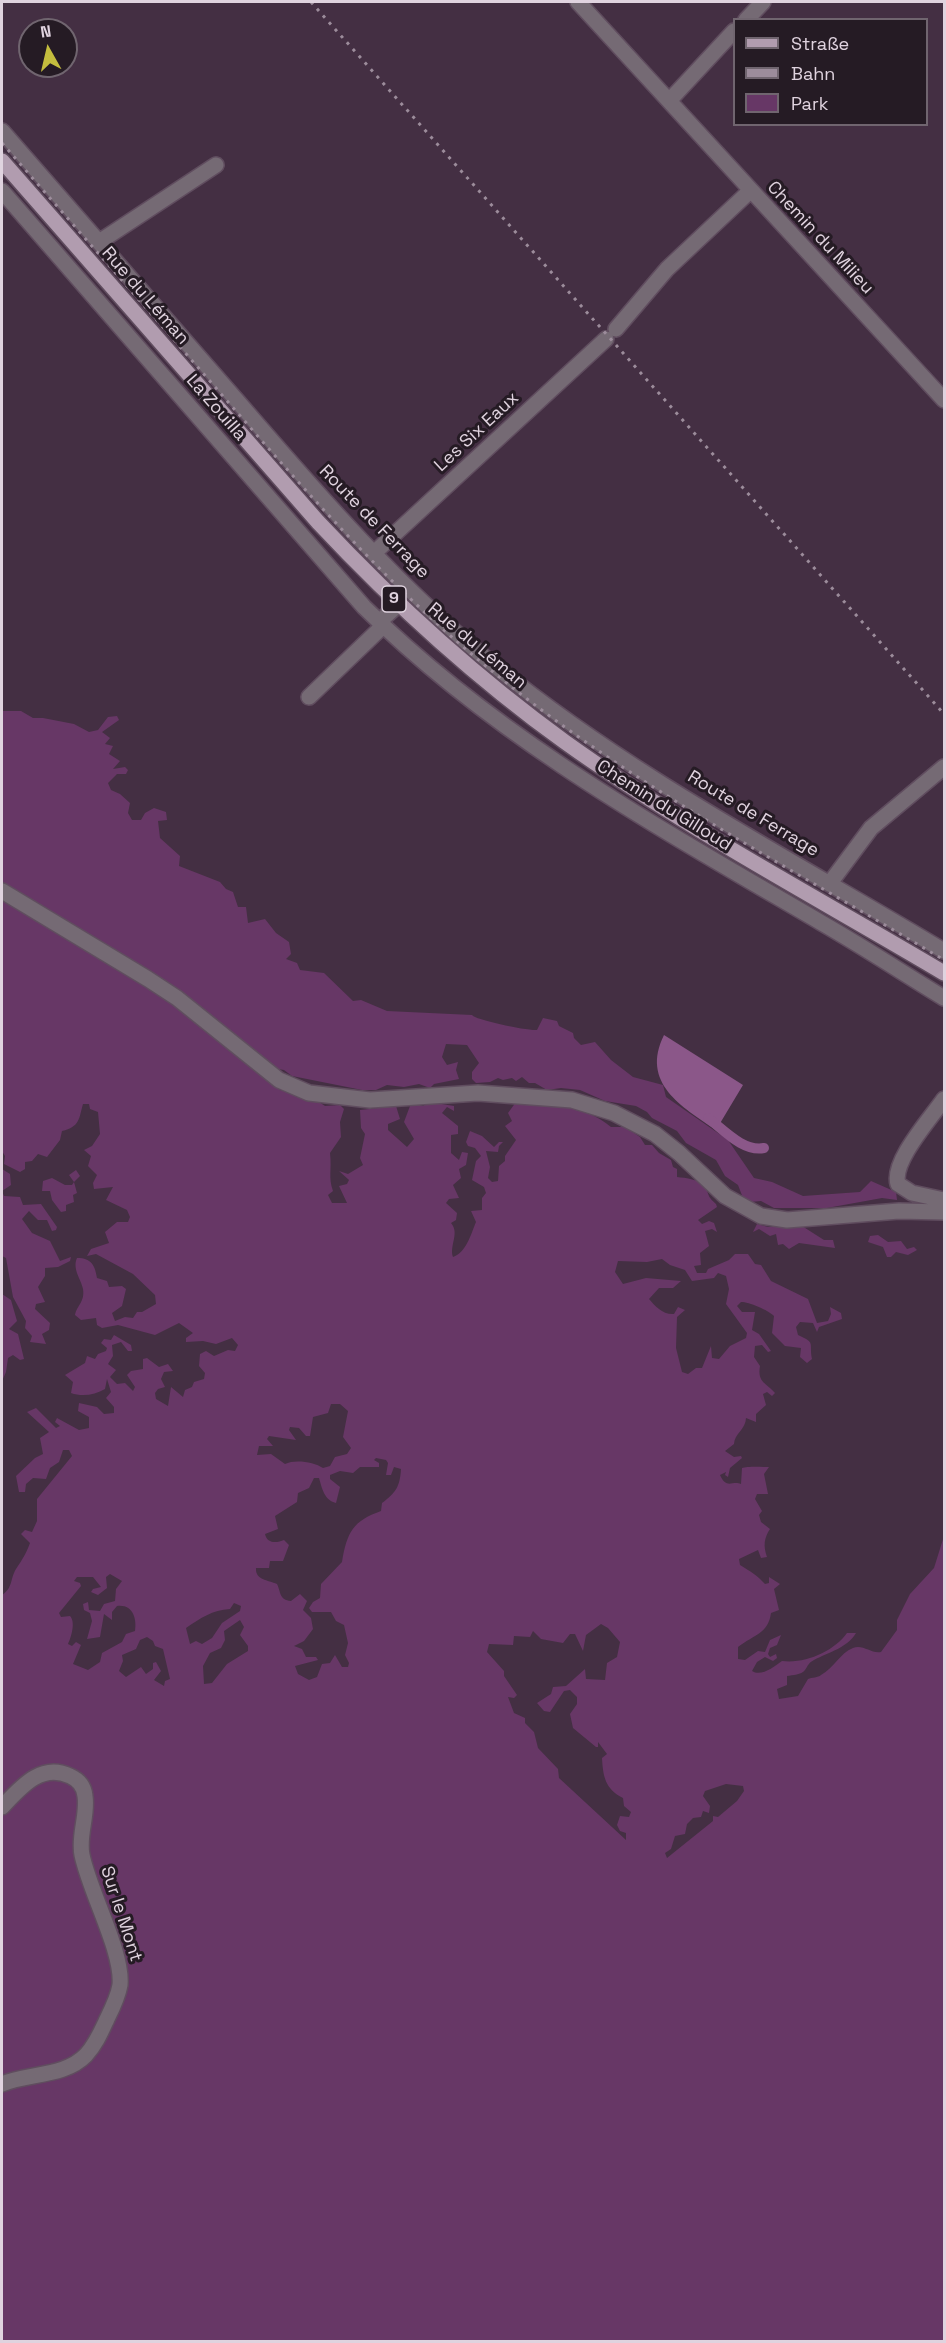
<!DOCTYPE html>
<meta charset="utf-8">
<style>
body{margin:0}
#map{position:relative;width:946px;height:2343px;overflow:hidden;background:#442f43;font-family:"Space Grotesk",sans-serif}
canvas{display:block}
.frame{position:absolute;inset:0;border:3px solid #e0d3df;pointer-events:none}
.legend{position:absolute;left:733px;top:18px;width:195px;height:108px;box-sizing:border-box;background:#251b24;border:2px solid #70656f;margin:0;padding:8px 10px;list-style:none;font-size:18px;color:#e0d3df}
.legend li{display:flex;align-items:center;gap:12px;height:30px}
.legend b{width:30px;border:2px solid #70656f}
.north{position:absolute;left:18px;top:18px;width:60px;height:60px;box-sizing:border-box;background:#251b24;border:2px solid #70656f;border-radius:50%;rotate:352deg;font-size:16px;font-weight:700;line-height:24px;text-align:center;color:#e0d3df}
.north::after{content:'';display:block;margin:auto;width:21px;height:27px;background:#c4bd3e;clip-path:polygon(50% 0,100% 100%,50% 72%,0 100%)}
</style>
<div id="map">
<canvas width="946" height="2343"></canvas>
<div class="frame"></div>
<ul class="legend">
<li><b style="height:8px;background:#b19caf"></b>Straße</li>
<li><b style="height:8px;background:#9c8c9b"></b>Bahn</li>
<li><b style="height:16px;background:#673766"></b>Park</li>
</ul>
<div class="north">N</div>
</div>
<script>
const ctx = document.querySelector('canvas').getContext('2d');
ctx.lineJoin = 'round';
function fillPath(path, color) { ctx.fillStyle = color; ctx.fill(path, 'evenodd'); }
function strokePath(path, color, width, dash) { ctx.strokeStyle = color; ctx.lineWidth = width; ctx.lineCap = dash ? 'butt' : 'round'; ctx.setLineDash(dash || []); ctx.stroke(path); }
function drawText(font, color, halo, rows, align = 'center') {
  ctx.font = font + ' "Space Grotesk",sans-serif'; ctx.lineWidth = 6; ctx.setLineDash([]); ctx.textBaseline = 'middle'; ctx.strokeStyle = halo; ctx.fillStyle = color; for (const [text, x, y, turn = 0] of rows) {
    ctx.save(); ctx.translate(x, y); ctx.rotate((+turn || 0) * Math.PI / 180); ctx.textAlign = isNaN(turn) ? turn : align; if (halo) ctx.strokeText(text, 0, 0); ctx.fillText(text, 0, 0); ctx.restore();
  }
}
fillPath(new Path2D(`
 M3,711h18l12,7h10l31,6 15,8 9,-2 10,-13 9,-1 2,4 -17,12 8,6 -5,6 8,2 -4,8 11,7 -7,8 12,-2 3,3 -2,4h-9l-9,9 3,7 9,4 10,9 -2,10 4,7h9l4,-7 9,-5 12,4 1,8 -9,1 2,17 20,18 -1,10 41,16 6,7 7,3 5,15h8l2,16 17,-4 11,14 13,9 2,12 -5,5 11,4 3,7 24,3 29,28 8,-1 26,11 85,4c3,5 56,16 65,15l6,-12 14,3 2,5 14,7 1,5 7,7 14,-3 16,18 22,17 30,8 3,12 62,43 26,38 18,4 31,14 57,-4 11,-11 25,11 1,8 -15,-2 -55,10h-53l-13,-7 -11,1 -7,-4 -5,-13 -13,-9 -9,-16 -30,-17 -9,-12 -25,-13 -5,-6 -11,-6 -31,-5 -25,-11 -19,-2 -14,2 -12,-7h-6l-7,-6 -6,4 -4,-3 -9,2 -5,-2 -8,4 -14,1 -4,-4v-7l7,-9 -12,-18 -21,-1 -4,13 5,8 11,-3 -2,8 3,9 -25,5 -4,4 -11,-4 -15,3 -17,-2 -11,5h-14l-70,-14 -8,-6 -6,-1 -9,10 11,11 36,10 9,6 15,-1 4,4 -4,13 1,15 -11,16c2,17 -2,24 3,38l-5,4 4,8h15l-8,-17 8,-2 2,-4 -10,-9 9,3 15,-9 -3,-7 5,-24 -4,-6 -1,-18 36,-4 4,13 -12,5v6l19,17 7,-8 -10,-17 6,-16 6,-2 7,2 6,-4 25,4v5l-7,-4 -5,6 16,13v8l-7,1v18l8,7 3,-8 6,1 -2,12 -7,4 2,9 -8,7 6,13 -10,1 -3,4 11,10 -1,7 -5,3c9,10 -2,23 2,34 13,-4 18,-23 23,-35l-5,-11 11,-1v-12l4,-5 -2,-6 -12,-7 4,-19 5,-5 -6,-8 -7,-2 -2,-4 4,-11 12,5 12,11 5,-5h4l-4,4 -1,6 -12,-1 4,16 -2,11 4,4 6,-1 1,-15 6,-5v-5l11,-16 -11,-14 7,-5 -4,-8 8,-11c35,3 68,2 95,25h14l15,10 5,8h7l7,8 12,7 2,7 4,2v8c9,1 22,2 28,10 5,9 2,9 11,17l1,3 -19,13 4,4 7,-3 5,2 3,9 -5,-3 -7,2 4,15 -9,7 1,12 -7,1 3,7h9l2,-4 21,-9 6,-6h13l7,10 6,1 10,16 37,18 9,24 11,-2 3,-7 -1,-7 11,6 1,6 -23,8 -2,5 -4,-9 -13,-1 -4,5 2,8c18,8 11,7 14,24l-5,4 -7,-6 1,-9 -16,-2 -13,-13 2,-17c-6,-6 -25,-14 -33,-14l-4,4 5,6h13l-3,18 7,4 12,17 -3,1 -6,-7 -7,1 -1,11 6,9c-3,17 7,17 15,27l-3,3 -5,-4 -4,2 3,11 -10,9v8l-10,-4c0,11 -12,16 -12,26l-9,7 9,6 7,-1 1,2 -12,10 -2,9 -3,-2 1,-3 -6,3c7,15 12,5 21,9l1,-16c5,-2 22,-1 27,-1l-5,7 4,20h-11l-2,5 7,12 -3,4 2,7 9,7c-6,9 -7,17 -3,28l-6,1 -3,-8 -19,9 1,6c10,6 18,11 25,19l4,-1v-6l11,7 -6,5 5,21 -8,3c-3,21 -16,21 -33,34v12l7,1 13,-9 7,1 5,-12 11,-5 -4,10 -7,3 -2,6 2,3 6,-3 1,4 -4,3 -8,-4 -8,5 -5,9c9,6 22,-4 30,-10 24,3 52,-10 65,-28h9c-9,15 -27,19 -42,27 -6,3 -6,6 -9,10 -4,5 -12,5 -18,6v9l-10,4 2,10 19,-3 10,-17c4,-2 10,-1 13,-4 13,-7 19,-22 32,-27 10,-4 18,6 28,4l16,-22v-10l13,-26 24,-26 10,-32v805h-942v-746c11,-7 8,-16 14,-26 7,-11 9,-13 14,-26l-9,-9 4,-4 7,2 5,-11v-22l35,-43 -3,-6h-6l-4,12 -9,6 -4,11 -13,-1 -7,6 -1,8h-6l-3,-16 19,-18 8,-4 -3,-16 9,-6 -22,-20 9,-4 20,20 4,-2 -5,-4 2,-4 22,12 10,-2v-11l-11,-6 1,-8 18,4 7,7 10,-1v-6l-8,-9 5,-6 -4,-13 -2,10c-10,6 -23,8 -34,4l2,-11 -8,-7 20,-12 2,-7 8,3 3,-5 8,-3 1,-3 -6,-5 3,-4 7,1 3,-5 17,10 1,6h-4l-7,-9 -9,3 1,11 -5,8 8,6 -6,7 7,7 8,-1 8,8 2,-4 -8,-12 4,-4 12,-2v-10l4,-1 12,9 9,-3 5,7 -9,1 -3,7 4,8 -7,2 -3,4 1,6 12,7 3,-19 12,10 2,-7 7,-3 2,-5 10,-3 1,-6 -6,-7 1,-12 6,-3 8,5 14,-6 7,1 3,-6 -6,-7 -16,6 -13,-3 -17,1v-4l7,-5 -14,-10 -24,12 -37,-10 -16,3 -5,-3 -1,-7 -15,2 -6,-5c2,-10 10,-13 8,-26 -2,-10 -11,-20 -6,-31 15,0 18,8 20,20l10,3 2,6 13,-1 4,3 -4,17 -10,7 3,8 10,-4 8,1 4,-6h5l14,-8 -1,-9 -22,-21 -37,-20 -9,2 4,-7 18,-6 -4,-11 12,-10h11l2,-5 -3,-7 -21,-10 7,-13 -19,2 -1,-6 4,-8 -9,-9 3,-10 -7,-6 8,-4 8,-12 -2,-22 -8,-3 -1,-5h-6c-4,14 -3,23 -21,27l-2,9 -13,17 -9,-3 -6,7 -7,1v7l-5,3 -16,-8 1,-8 -3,-5zM662,1259l8,6 15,5 7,11 22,-3 4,-5 8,3 3,13 -3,15 21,29 -1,5 -16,8 -11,13 -7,-1 -1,-12 -9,22h-6l-8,6 -6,-2 -6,-24 1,-31 8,-7 -7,-3 -4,7c-11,1 -19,-8 -25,-15l10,-11h14l8,-7 -35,-3 -23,6 -8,-12 3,-11 29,1zM331,1404h9l8,7 -5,26 8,11 -4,6 -12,3 -5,9 -7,2c-9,-6 -28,-9 -38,-4l-14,-10 -14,1 2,-9h14l-6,-7 2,-3 27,4 -7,-10 1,-3 9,1 7,8h4l3,-19 15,-4zM376,1458l10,2 2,3 -2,12h5l3,-8 7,2c-1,17 -5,24 -19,34l-1,8c-28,10 -34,21 -39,51l-21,22 -1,14 -7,4 -4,6 3,4h19l5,9 8,4 4,18 -3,12 4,8 -1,4h-6l-7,-12 -5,8 -8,1 -5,13 -8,3 -11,-6 -3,-8 23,-6 -2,-3h-10l-4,-8 -8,-3 10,-5 9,-12 -2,-11 -8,-8 4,-9 -7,-7 -9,7c-12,-1 -10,-9 -14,-17 -9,-4 -22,-4 -21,-16h13l1,-7h13l6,-16 -5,-5c-7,3 -17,4 -19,-6l13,-5 -3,-13 22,-14 1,-9 11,-5 5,-10h5c3,10 5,22 17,25l4,-16 -10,-8v-4l10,-4 13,2 7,-6h19v-4l-5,-3zM110,1574l12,7 -6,8 -1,12 -11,3 -4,7 -11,-1 -1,-8 -5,2 1,6 6,3 2,8 -5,18 13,-2 4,-23 8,6v-8l5,-6c16,-2 20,13 18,25l-9,3 -4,8 -20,11 -2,9 -12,8 -15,-6 8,-19 -5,-3 -4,4 -4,-2c3,-6 8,-22 2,-28l-9,1 -2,-4 22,-27 -1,-3 -6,-2 3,-4h16l8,10 -8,2 -2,3 7,3 9,-7 -1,-11zM234,1603l7,3 -1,5 -18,12 -10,15 -10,6 -6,-3 -6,3 -4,-16c15,-10 26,-18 44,-19zM240,1620l4,7 -4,8 8,11v5l-21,13 -15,19 -8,1 -1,-18 7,-13 11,-5 4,-8 -1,-9zM601,1624l7,4 12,14 -3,15 -10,6 -2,17 -19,-1 -1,-10 -19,17 -13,1 -2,7 -14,9 7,8 6,1 14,-21 6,-1 7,7v7l-7,10 3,14 23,19h2v-5l9,12 -5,4c1,18 3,31 21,40l1,8 7,6 -2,5 -9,-1 -3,9 3,6 6,2v7l-67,-62 -1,-9 -20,-21 -4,-16 -9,-9v-5l-11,-5 -6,-16 6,1 3,-3 -13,-19v-5l-17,-19 2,-8 24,1 1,-9 16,1 3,-6 8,8 22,4 7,-9h5l8,17 3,-16zM147,1637l6,4 2,5 8,3 7,30 -5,2 -1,5 -10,-6 7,-9 -5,-9 -3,1v6l-7,5 -5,-7 -15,10 -7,-6 4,-10 -1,-6 14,-6 4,-9zM726,1784l17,2 1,5 -7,10 -19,16 -5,-1v5l-46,37 -2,-5 6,-4 4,-13 10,-2 2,-10 6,-6 8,-1 2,-6 6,2 1,-7 -7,-10 2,-5z
 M2,1169l8,5 1,11 -9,6 2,5 16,1 3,8 18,-1 16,23 -1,3 -4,1 -5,-11h-9l-9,-9 -7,8 10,14 18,8 10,20 11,-4 -1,4 -12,6 -13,1v8l-7,11 7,15 -9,2 -1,5 15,14 -1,7 -7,4 4,10 -16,-2 2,-6 -7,-8 1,-7 -13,-24 -7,-39 -4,-2z
 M76,1170l4,6 -6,6 3,11 -4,2 1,7 -8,3v6l-5,1 -9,-12 -2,-9h-8l1,-10 9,-3 13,7h7l2,-3 -5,-7z
 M757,1224l11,3 34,-1 22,14h9l2,8 -36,-5 -10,6 -6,-5 -5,1 -2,-11 -6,2 -11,-7 -6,3z
 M878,1235l10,7 13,-1 6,8 7,-2 3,3 -9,5 -12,-3 -5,5h-4l-4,-10 -15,-5 2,-6z
 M2,1294l9,6 6,21 -8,8 9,5 6,25 -4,1 -7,-5 -5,3 -2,14 -4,9z`), '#673766');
fillPath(new Path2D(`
 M664,1035l79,50 -27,45c-34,-23 -76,-47 -52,-95z`), '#8b5789');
strokePath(new Path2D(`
 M708,1118c16,12 35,34 56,30`), '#8b5789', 10);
const minor = new Path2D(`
 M578,2l366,398
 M746,20l17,-18
 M669,101l65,-70
 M2,131c79,91 158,182 237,272 80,93 161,186 256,263 138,112 298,194 449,285
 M2,191l362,416c132,131 297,222 456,315 42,24 83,51 124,76
 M99,242l117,-77
 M616,329l51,-60 83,-78
 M374,553l232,-214
 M379,622l20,-18
 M309,697l74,-71
 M830,883l41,-55 73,-61
 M2,891l146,88 29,19 102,82 30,13 61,7 108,-7 94,7 42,13 41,21 24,19 46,43 36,20 26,4 112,-9 45,1
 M944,1099c-13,19 -53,63 -46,85l14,9 32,7
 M2,1807c18,-19 39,-45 68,-31 9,4 14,10 15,20 3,20 -7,39 -3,59 8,38 41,97 38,130 -2,12 -8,24 -13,34 -6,13 -11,25 -21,36 -21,22 -58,18 -84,29`);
const major = new Path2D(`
 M2,161l316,361c76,81 157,155 247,220 120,86 253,156 379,231`);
strokePath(minor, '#604d5f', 18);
strokePath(major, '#604d5f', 18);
strokePath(minor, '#756a74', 15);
strokePath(major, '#b19caf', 15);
strokePath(new Path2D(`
 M311,2l633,712
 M2,143c73,84 147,168 220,252 85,98 169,194 270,276 138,114 299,197 452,289`), '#9c8c9b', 3, [3, 6]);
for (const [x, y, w] of [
 [394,599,24]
]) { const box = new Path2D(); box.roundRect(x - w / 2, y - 13, w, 26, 4.5); ctx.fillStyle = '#251b24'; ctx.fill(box); strokePath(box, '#e0d3df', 1.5); }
drawText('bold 16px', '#e0d3df', null, [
 ["9",394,599]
]);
drawText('18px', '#e0d3df', '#251b24', [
 ["Chemin du Milieu",820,238,47],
 ["Rue du Léman",145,296,49],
 ["La Zouilla",216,408,49],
 ["Les Six Eaux",477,432,-43],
 ["Route de Ferrage",374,522,46],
 ["Rue du Léman",477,646,40],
 ["Chemin du Gilloud",664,806,32],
 ["Route de Ferrage",753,814,31],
 ["Sur le Mont",121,1914,72]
]);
</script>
